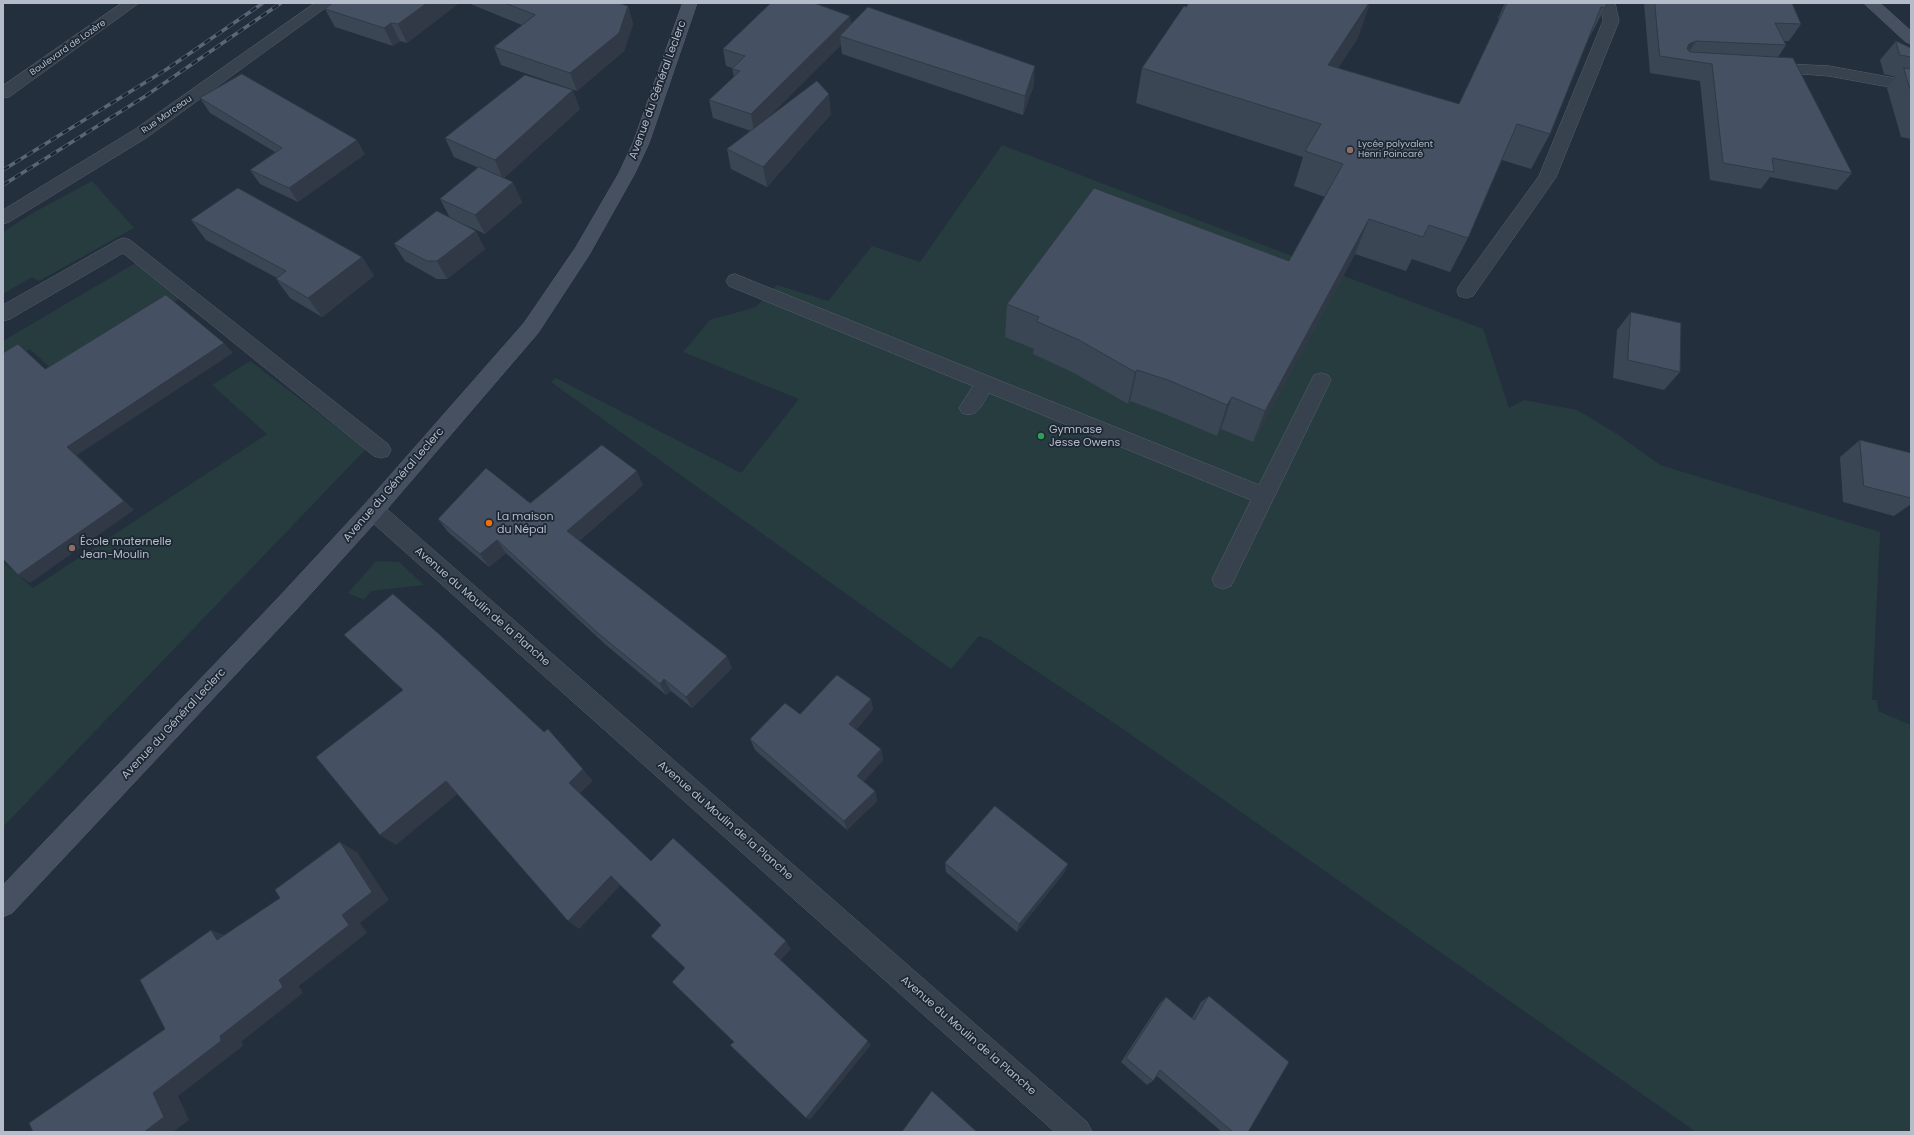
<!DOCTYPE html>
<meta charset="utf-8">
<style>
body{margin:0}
#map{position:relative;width:1914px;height:1135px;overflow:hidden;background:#242f3e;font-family:Poppins,sans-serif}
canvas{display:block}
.frame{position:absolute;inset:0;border:4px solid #b4bcc9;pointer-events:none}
</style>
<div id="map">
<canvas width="1914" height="1135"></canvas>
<div class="frame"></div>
</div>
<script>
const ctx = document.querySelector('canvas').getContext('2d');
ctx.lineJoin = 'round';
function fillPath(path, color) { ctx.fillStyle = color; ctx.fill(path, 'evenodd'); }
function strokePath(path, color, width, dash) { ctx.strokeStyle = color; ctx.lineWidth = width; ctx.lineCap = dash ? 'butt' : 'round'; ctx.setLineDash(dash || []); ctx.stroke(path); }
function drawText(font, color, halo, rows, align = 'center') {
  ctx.font = font + ' Poppins,sans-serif'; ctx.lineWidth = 3.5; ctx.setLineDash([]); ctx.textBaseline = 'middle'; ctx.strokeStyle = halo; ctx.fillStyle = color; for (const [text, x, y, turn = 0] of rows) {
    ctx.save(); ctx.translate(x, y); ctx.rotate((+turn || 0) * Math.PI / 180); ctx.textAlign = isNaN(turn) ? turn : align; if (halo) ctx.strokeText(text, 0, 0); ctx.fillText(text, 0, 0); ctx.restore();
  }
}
fillPath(new Path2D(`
 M1002,145l481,184 26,79 15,-8 53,10 40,24 43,31 220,67 -8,168h5l1,11 33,14v407h-215l-573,-403 -133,-89 -11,-4 -28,33 -400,-287 5,-4 185,95 58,-74 -116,-47 27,-32 46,-13 21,-22 51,16 44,-55 48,16z
 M92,181l42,47 -95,53 -7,-4 -29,17v-62l28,-18z
 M137,262l45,35 -126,76 -26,-24 -27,16v-24z
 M250,361l116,88 -363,378v-265l30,26 234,-154 -55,-49z
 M376,561l23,1 25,23 -53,6 -7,9 -16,-7z`), '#263c3f');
const lane = new Path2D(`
 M1601,3h14l4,18 -63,156 -83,119 -7,2 -7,-2 -2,-5 2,-5 80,-110 64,-155z
 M124,238l6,2 258,204 3,6 -3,6 -7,2 -7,-2 -251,-203 -113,66 -7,2v-16l115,-65z
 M735,274l524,211 55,-110 7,-2 7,2 3,5 -100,206 -8,3 -8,-3 -3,-7 39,-79 -262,-107c-7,11 -11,26 -27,20l-3,-5 14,-22 -244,-100 -3,-5 3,-5z`);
const street = new Path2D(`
 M122,3h17l-130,94 -6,1v-12z
 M315,3h17l-186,135 -137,84 -6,2v-14l131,-80z
 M1768,63l61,3 82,15v10l-82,-15 -67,-5 -2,-3 2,-3z
 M373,501l8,3 706,618 5,10h-37l-690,-616 -3,-6 3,-6z`);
const secondary = new Path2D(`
 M683,3h14l-48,140 -14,30 -46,82 -51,78 -157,183 -86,95 -283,302 -9,4v-32l276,-288 86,-93 159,-181 52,-76 43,-74 14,-30z
 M1864,3h16l31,28v13l-5,-2z`);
strokePath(lane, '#565f6c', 1);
strokePath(street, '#565f6c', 1);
strokePath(secondary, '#565f6c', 1);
fillPath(lane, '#38414e');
fillPath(street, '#38414e');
fillPath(secondary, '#465061');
const rail = new Path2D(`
 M3,170l164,-101 96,-66
 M3,185l141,-88 137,-94`);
strokePath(rail, '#5a6575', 3.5);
strokePath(rail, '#1d2633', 2.5, [7]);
fillPath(new Path2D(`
 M333,3h126l-52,40 -7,-2 -7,5 -58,-19 -10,-18z
 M468,3h150l10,3 5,18 -9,27 -47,40 -76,-26 -7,-18 28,-22z
 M1505,3h102l-2,5 -16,30 -39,96 -19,35 -29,-9 -34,78 -18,34 -38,-13 -6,12 -51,-17 -102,188 -32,-13 -4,7 -57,-24 -30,-11 -2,3 -54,-31 -41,-19 1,-5 -29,-12 2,-33 282,-43 36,-64 -31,-11 9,-29 -167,-54 6,-35 216,-30 -20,30 121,36 40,-85 -1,-1z
 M1644,3h148l9,21 -12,17h-5l2,4 -8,12 74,116 -15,17 -67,-13 -9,12 -51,-9 -10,-99 -50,-8z
 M850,16l1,9 183,60 -11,30 -181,-61 -1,-9 -76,75 66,-6 -64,73 -36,-18 -4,-20 24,-18 -38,-13 -4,-18 25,-23 -2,-9 -6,-2 -3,-17z
 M1896,41l15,7v91l-10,-2 -14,-49 9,-11 -12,-3 -4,-14z
 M200,98l165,56 -67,48 -38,-18 -10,-14 25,-18 -65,-39z
 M580,109l-76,69 18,24 -37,32 -26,-12 26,27 -38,30h-10l-32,-18 -11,-17 56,-26 -10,-19 39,-31 -25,-11 -9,-19z
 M191,220l171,37 12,19 -52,41 -32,-19 -14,-19 1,-1 -71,-38z
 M1631,312l49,60 -16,18 -51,-12 4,-48z
 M1860,440l51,13v51l-17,12 -51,-14 -3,-45z
 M643,485l-64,56 153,127 -40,40 -21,-17 -5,4 -60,-50 -100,-92 -17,14 -41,-35 -10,-13z
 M871,699l2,11 -17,20 25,19 2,11 -20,22 12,9 2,10 -30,29 -92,-80 -5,-11 50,-25z
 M945,863l123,1 -4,9 -47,59 -71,-60z
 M1209,996l39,136h-26l-65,-56 -4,5 -6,4 -26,-23 39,-59 6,-6 26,21 9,-16z`), '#3b4654');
fillPath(new Path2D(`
 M427,3h32l-52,40 -9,-19z
 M1370,3l-12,35 -42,62 12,-35z
 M628,6l5,18 -9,27 -47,40 -7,-18z
 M850,16l1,18 -11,2 1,9 -87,87 -3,-18z
 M391,23l9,18 -7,5 -9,-18z
 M1696,41l-11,17 -2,1 6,-15z
 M1035,66l-1,19 -11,30 2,-19z
 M573,90l7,19 -77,70 -8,-19z
 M829,94l2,20 -64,73 -4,-20z
 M357,140l8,14 -67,48 -9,-14z
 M513,182l9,20 -37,32 -10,-19z
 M1369,219l-14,35 -102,188 12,-31z
 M476,231l9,18 -38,30 -10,-18z
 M362,257l12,19 -52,41 -14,-19z
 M224,343l9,10 -156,102 57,55 -104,73 -12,-8 49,-128z
 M1137,370l-7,31 -2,3 7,-32z
 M1232,397l-11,32 -4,7 10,-31z
 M637,471l6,14 -68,59 -8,-13z
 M497,540l9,13 -17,14 -9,-13z
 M727,656l5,12 -40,40 -6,-11z
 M664,679l7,12 -5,4 -6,-11z
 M871,699l2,11 -21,25 -3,-11z
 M548,729l45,52 -14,13 -10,-11z
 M881,749l2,11 -24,27 -2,-11z
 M446,781l14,11 -64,53 -16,-10z
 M875,791l2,10 -30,29 -3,-9z
 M340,842l17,10 32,48 -29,23 7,10 -68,53 4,7 -61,48 1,5 -65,50 11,24 -16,12h-29l9,-39 67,-57 59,-56 63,-65z
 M1068,864l-4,9 -47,59 2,-8z
 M611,876l10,9 -42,44 -11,-8z
 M211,930l21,8 -15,2z
 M786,941l5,8 -11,12 -6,-7z
 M868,1041l3,4 -61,75 -4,-2z`), '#303945');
const building = new Path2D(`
 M333,3h94l-29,21 -7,-1 -7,5 -59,-19z
 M505,3h113l10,3 -9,27 -49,40 -76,-26 41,-32z
 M771,3h43l36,13 -99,98 -42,-14 31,-29 -8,-2 13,-13 -22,-7z
 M1189,3h180l-41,62 131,39 48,-101h100l-2,5 -4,-1 -51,127 -33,-10 -49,114 -39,-13 -6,12 -54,-18 -104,192 -33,-14 -5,8 -59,-25 -31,-10 -2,2 -56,-32 -43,-19 3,-4 -32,-13 87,-116 195,73 54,-97 -38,-13 16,-27 -179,-56 42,-62 2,1z
 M1655,3h137l9,21 -26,-1 11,22 -90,-4 -7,3 -2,5 3,3 103,6 59,115 -80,-15 2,14 -51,-9 -11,-99 -52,-8z
 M868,7l167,59 -10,30 -185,-60z
 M1896,41l15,7v9l-11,-2z
 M1904,68l7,1v23z
 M242,74l115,66 -68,48 -39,-18 32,-22 -82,-50z
 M525,75l48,15 -78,70 -50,-22z
 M817,81l12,13 -66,73 -36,-18z
 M479,167l34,15 -38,33 -35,-16z
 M238,188l124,69 -54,41 -32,-19 10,-8 -95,-51z
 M437,211l39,20 -39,30h-10l-33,-17z
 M166,295l58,48 -157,104 57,54 -106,74 -15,-16v-206l15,-9 27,25z
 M1631,312l50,11 -1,49 -52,-12z
 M1860,440l51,13v45l-47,-12z
 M602,445l35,26 -70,60 160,125 -41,41 -22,-18 -4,5 -62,-51 -101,-93 -17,14 -42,-35 48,-51 44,35z
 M393,594l46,40 105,98 4,-3 35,40 -14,14 82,78 22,-23 113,103 -12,13 94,87 -62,77 -76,-73 4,-3 -62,-60 13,-14 -34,-32 10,-11 -50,-49 -43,45 -122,-140 -66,54 -64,-78 87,-67 -59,-55z
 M837,675l34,24 -22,25 32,25 -24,27 18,15 -31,30 -94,-82 35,-36 15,11z
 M995,806l73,58 -49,60 -74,-61z
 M340,842l32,50 -30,23 7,10 -70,55 4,7 -63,49 1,5 -68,52 11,24 -20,15h-111l-4,-9 136,-94 -25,-49 71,-50 6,10 63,-42 -5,-8z
 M1209,996l80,66 -41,70h-15l-73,-62 -7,11 -27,-23 40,-61 28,23z
 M932,1091l45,41h-75z`);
fillPath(building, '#455162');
strokePath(building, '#303945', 1);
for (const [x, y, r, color] of [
 [1350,150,4,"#8d6e63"],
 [1041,436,4,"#2e9e5b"],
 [489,523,4,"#e8710a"],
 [72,548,4,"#8d6e63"]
]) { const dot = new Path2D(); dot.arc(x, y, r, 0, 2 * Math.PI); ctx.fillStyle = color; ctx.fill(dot); strokePath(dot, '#1d2633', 1.5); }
drawText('9px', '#b4bcc9', '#1d2633', [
 ["Boulevard de Lozère",68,48,-35],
 ["Rue Marceau",167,115,-35]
]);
drawText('9px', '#b4bcc9', '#1d2633', [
 ["Lycée polyvalent",1358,145],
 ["Henri Poincaré",1358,155]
], 'left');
drawText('11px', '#b4bcc9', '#1d2633', [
 ["Avenue du Général Leclerc",658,90,-70],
 ["Avenue du Général Leclerc",394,485,-49],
 ["Avenue du Moulin de la Planche",482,607,41],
 ["Avenue du Général Leclerc",174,724,-47],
 ["Avenue du Moulin de la Planche",725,821,41],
 ["Avenue du Moulin de la Planche",968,1036,41]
]);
drawText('11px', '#b4bcc9', '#1d2633', [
 ["Gymnase",1049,430],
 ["Jesse Owens",1049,443],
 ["La maison",497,517],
 ["du Népal",497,530],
 ["École maternelle",80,542],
 ["Jean-Moulin",80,555]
], 'left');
</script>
